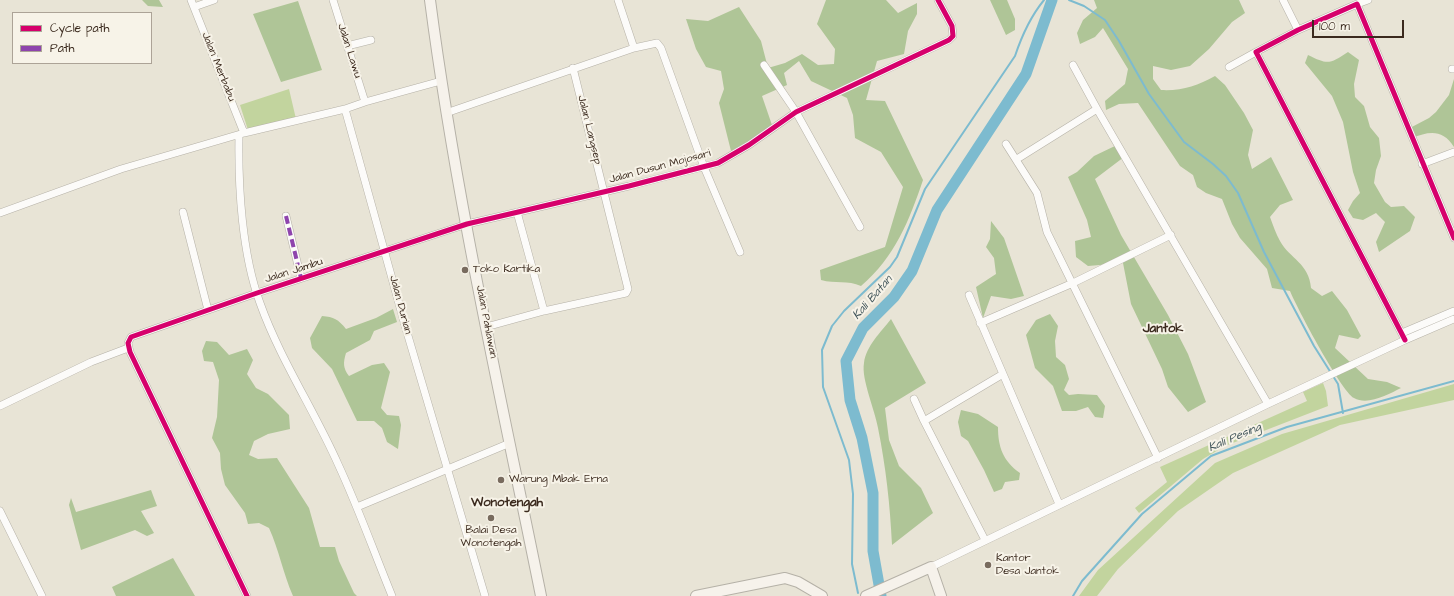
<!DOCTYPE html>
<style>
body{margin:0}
#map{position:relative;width:1454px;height:596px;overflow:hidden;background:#e8e4d6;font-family:"Architects Daughter",sans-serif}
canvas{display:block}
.legend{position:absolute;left:12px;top:12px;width:140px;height:52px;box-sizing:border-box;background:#f7f3e8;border:1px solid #aca397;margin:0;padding:5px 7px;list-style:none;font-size:12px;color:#3b2a1e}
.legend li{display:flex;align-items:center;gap:8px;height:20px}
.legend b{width:20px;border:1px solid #aca397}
.scale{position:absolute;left:1312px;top:20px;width:92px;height:18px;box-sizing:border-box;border:2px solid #3b2a1e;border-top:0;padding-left:5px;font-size:12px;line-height:14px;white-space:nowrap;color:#3b2a1e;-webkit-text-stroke:3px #f7f3e8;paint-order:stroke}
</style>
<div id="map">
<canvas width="1454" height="596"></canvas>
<ul class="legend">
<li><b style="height:5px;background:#d6006c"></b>Cycle path</li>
<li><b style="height:5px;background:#8e44ad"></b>Path</li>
</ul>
<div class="scale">100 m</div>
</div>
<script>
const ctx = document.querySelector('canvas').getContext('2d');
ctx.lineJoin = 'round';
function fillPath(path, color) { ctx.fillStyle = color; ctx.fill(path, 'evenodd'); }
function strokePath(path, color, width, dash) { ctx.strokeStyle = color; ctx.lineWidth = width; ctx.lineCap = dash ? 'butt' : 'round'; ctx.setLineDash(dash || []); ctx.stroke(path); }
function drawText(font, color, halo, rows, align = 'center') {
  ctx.font = font + ' "Architects Daughter",sans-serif'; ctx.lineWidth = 4; ctx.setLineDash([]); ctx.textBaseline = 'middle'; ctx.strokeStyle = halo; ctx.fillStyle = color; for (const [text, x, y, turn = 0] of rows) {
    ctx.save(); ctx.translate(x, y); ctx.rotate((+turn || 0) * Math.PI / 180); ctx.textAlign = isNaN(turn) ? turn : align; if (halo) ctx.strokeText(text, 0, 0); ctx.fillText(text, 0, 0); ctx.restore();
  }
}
fillPath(new Path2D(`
 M289,89l7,30 -48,11 -8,-25z
 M1323,383l3,8 2,15 -103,40 -22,13 -64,54 -4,-5 32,-26 -7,-15 147,-66 -4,-9z
 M1454,384v16l-114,25 -107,48 -55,38 -60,58 -21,27h-18l19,-26 117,-107 67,-29z`), '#c2d49e');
fillPath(new Path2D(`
 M142,0h17l4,7 -15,-1z
 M826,0h60l12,13 19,-10v11l-9,17 -4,23 -27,7 -11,39 19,1 38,79c-14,41 -28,77 -62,106 -13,-6 -26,-2 -40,-6l-1,-10 65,-23 18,-60 -22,-35 -26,-14 -2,-23 -6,-17 -36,-17 -12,-20 -15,12 3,12 -25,11 11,32 -42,23 -12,-48 5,-14 -3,-18 -15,-4 -10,-18 -10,-30 22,2 31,-14 22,34 7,27 17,-5 17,-9 16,11 16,-1 1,-15 -18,-25z
 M990,0h17l8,19v11l-9,5z
 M1094,0h145l6,13 -13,9 -23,27 -19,17 -19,4 -18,-4v13l8,11c21,1 36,-4 54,-14l10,9 19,28 9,17 -5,25 4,14 19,-12 22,43 -13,5 -10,12c3,8 6,17 10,24 10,18 29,22 31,47l11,8 10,-5 15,19 14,26 -3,3 -19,-4 -4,13 33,31 19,3 14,6c-12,6 -33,18 -47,10 -13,-7 -57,-90 -64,-107l-18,-3 -5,-19 -27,-31 -8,-14 -10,-25 -16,-6 -9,-6 -4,-12 -13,-9 -42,-63 -19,1 -13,6 -1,-9 20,-17 3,-15 -25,-41 -8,9 -15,7 -3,-11 6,-13 14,-12z
 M298,1l24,69 -41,12 -28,-68z
 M1348,52l11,8 -5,24 1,13 9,9 6,21 9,11 2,18 -5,14 -2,13 11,19 6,5 13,-1 11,11 -5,14 -31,21 -3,-10 9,-20 -9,-9 -13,7 -10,-2 -5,-8 5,-9 7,-8 -7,-21 -10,-50 -11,-26 -27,-33 3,-8c20,10 22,9 40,-3z
 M1454,79v68c-11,-18 -25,-16 -42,-9l-4,-9 21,-11 7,-6 13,-17z
 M1117,145l7,12 -29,22 26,56 47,80 20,39 18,48 -18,10 -20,-25 -6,-18 -31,-65 -8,-41 -35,3 -12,-9 -1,-16 16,-4 -4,-17 -19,-43 9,-5 17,-16z
 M991,221l13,17 20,58 -13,3 -20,-3 -8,22 -7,-31 20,-13 -2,-16 -8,-11 4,-8z
 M393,309l4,13 -23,9 -4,9 -24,13c-3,10 -3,15 3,23l23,-11 12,-2 6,9 -9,36 6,7 12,1 2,9 -3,24 -11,-7 -5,-14 -8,-7h-17l-25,-52 -20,-21 -2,-10 12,-22c12,1 16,3 24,13l30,-11z
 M1050,314l8,12 -3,15 1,16 9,8 4,14 -5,11 5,5 9,-1 19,1 8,11 -2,12 -8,-1 -7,-10 -12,4h-14l-9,-25 -18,-18 -9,-33 10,-15z
 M891,319l35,64 -41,25 4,32 10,26 22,22 12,25 -41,32c-2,-41 -6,-77 -14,-117 -3,-18 -17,-49 -14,-65 2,-17 17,-31 27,-44z
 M206,341l11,1 12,13 18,-6 6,11 -6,14 9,14 12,6 21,21 1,14 -22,5 -14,7 -5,14 9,4 19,-1 32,50 11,39h15l4,14 15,32 3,3h-64c-10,-23 -14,-46 -24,-68l-10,-5 -11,1 -3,-11 -20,-28 -4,-16 -1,-16 -8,-15 5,-21 2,-37 -6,-18 -9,-1 -2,-10z
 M961,410l17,4 20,13c0,20 5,34 22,46l-1,7 -14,2 -3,7 -8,3 -10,-22 -16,-29 -7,-5 -3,-14z
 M151,490l6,16 -16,5 13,22 -7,3 -12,-6 -54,20 -12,-45 2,-7 5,14z
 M173,558l22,38h-79l-4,-9z`), '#afc597');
strokePath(new Path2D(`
 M1069,0l15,6 21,14 14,21 30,53 35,48 29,22 13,12 12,17 26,59 50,94 24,38 5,29
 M858,593l-6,-29 1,-70 -4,-34 -26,-73 -1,-37 10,-24 12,-15 46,-44 7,-10 28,-68 90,-133c7,-21 15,-39 29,-56
 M1073,596l9,-15 60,-67 69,-58 76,-29 167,-46`), '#7dbbcf', 2);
strokePath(new Path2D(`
 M881,596l-8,-45v-58l-11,-55 -12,-38 -4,-39 17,-33 31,-31 18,-26 25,-61 89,-136 26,-74`), '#7dbbcf', 11);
const street = new Path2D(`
 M191,0l53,133
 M333,0l32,102
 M618,0l16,48
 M1283,0l15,30
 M1357,4l11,-4
 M194,7l20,-7
 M347,46l24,-6
 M764,65l32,47 64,115
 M1073,65l24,44 171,295
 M1229,67l27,-15
 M1452,69h2
 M441,81l-76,21 -20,7 61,220 79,267
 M446,113l188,-65 23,-5 4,5 43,119 36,85
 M239,135c-1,52 3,119 21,168 20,56 54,107 78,161 20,43 36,88 54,132
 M1006,144l31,49 10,39 111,226
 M1017,159l80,-50
 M1422,164l32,-12
 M183,212l25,98
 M517,212l27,99
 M0,213l121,-44 123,-36 101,-24
 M286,216l15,62
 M969,295l90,209
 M980,323l93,-40 98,-48
 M486,327l58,-16 82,-18 2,-4 -55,-221
 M1402,333l52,-22
 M1405,340l-149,-288 42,-22 59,-26 97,234
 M914,399l10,22
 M0,406l91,-44 37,-14
 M357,507l153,-64
 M0,511l42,85
 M985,540l-61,-119 79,-47
 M931,567l337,-163 137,-64 49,-21
 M247,596l-117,-244 -2,-9 3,-6 126,-44 210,-69 162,-38 89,-23 31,-18 47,-33 153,-72 4,-4 -1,-10 -14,-26`);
const secondary = new Path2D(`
 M430,0c26,200 71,398 111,596
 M696,596l89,-18 13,4 24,14
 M866,596l65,-29 10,29`);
strokePath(street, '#b5b1a7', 8);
strokePath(secondary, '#b5b1a7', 12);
strokePath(street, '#fcfbf9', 7);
strokePath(secondary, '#f6f2eb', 10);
strokePath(new Path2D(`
 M286,216l15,62`), '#8e44ad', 4, [8, 4]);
strokePath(new Path2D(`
 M1405,340l-149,-288 42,-22 59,-26 97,234
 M247,596l-117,-244 -2,-9 3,-6 126,-44 210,-69 162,-38 89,-23 31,-18 47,-33 153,-72 4,-4 -1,-10 -14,-26`), '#d6006c', 5);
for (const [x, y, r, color] of [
 [465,270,4,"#786b5e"],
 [501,480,4,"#786b5e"],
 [491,518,4,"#786b5e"],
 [988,565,4,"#786b5e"]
]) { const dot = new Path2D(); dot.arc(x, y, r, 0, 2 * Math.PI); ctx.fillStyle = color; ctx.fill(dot); strokePath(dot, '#f7f3e8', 1.5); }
drawText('11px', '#3b2a1e', '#f7f3e8', [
 ["Jalan Lawu",349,51,72],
 ["Jalan Merbabu",218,67,68],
 ["Jalan Langsep",589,130,76],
 ["Jalan Dusun Mojosari",660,167,-15],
 ["Jalan Jambu",294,271,-18],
 ["Jalan Durian",400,305,75],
 ["Jalan Pahlawan",486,322,79]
]);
drawText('11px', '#3b2a1e', '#f7f3e8', [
 ["Toko Kartika",473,270],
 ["Warung Mbak Erna",509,480],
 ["Balai Desa",491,531,"center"],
 ["Wonotengah",491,544,"center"],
 ["Kantor",996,559],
 ["Desa Jantok",996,572]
], 'left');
drawText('italic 12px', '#42565b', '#f7f3e8', [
 ["Kali Batan",873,298,-49],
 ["Kali Pesing",1235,438,-23]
]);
drawText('bold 13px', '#3b2a1e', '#f7f3e8', [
 ["Jantok",1163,329],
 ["Wonotengah",507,503]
]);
</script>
